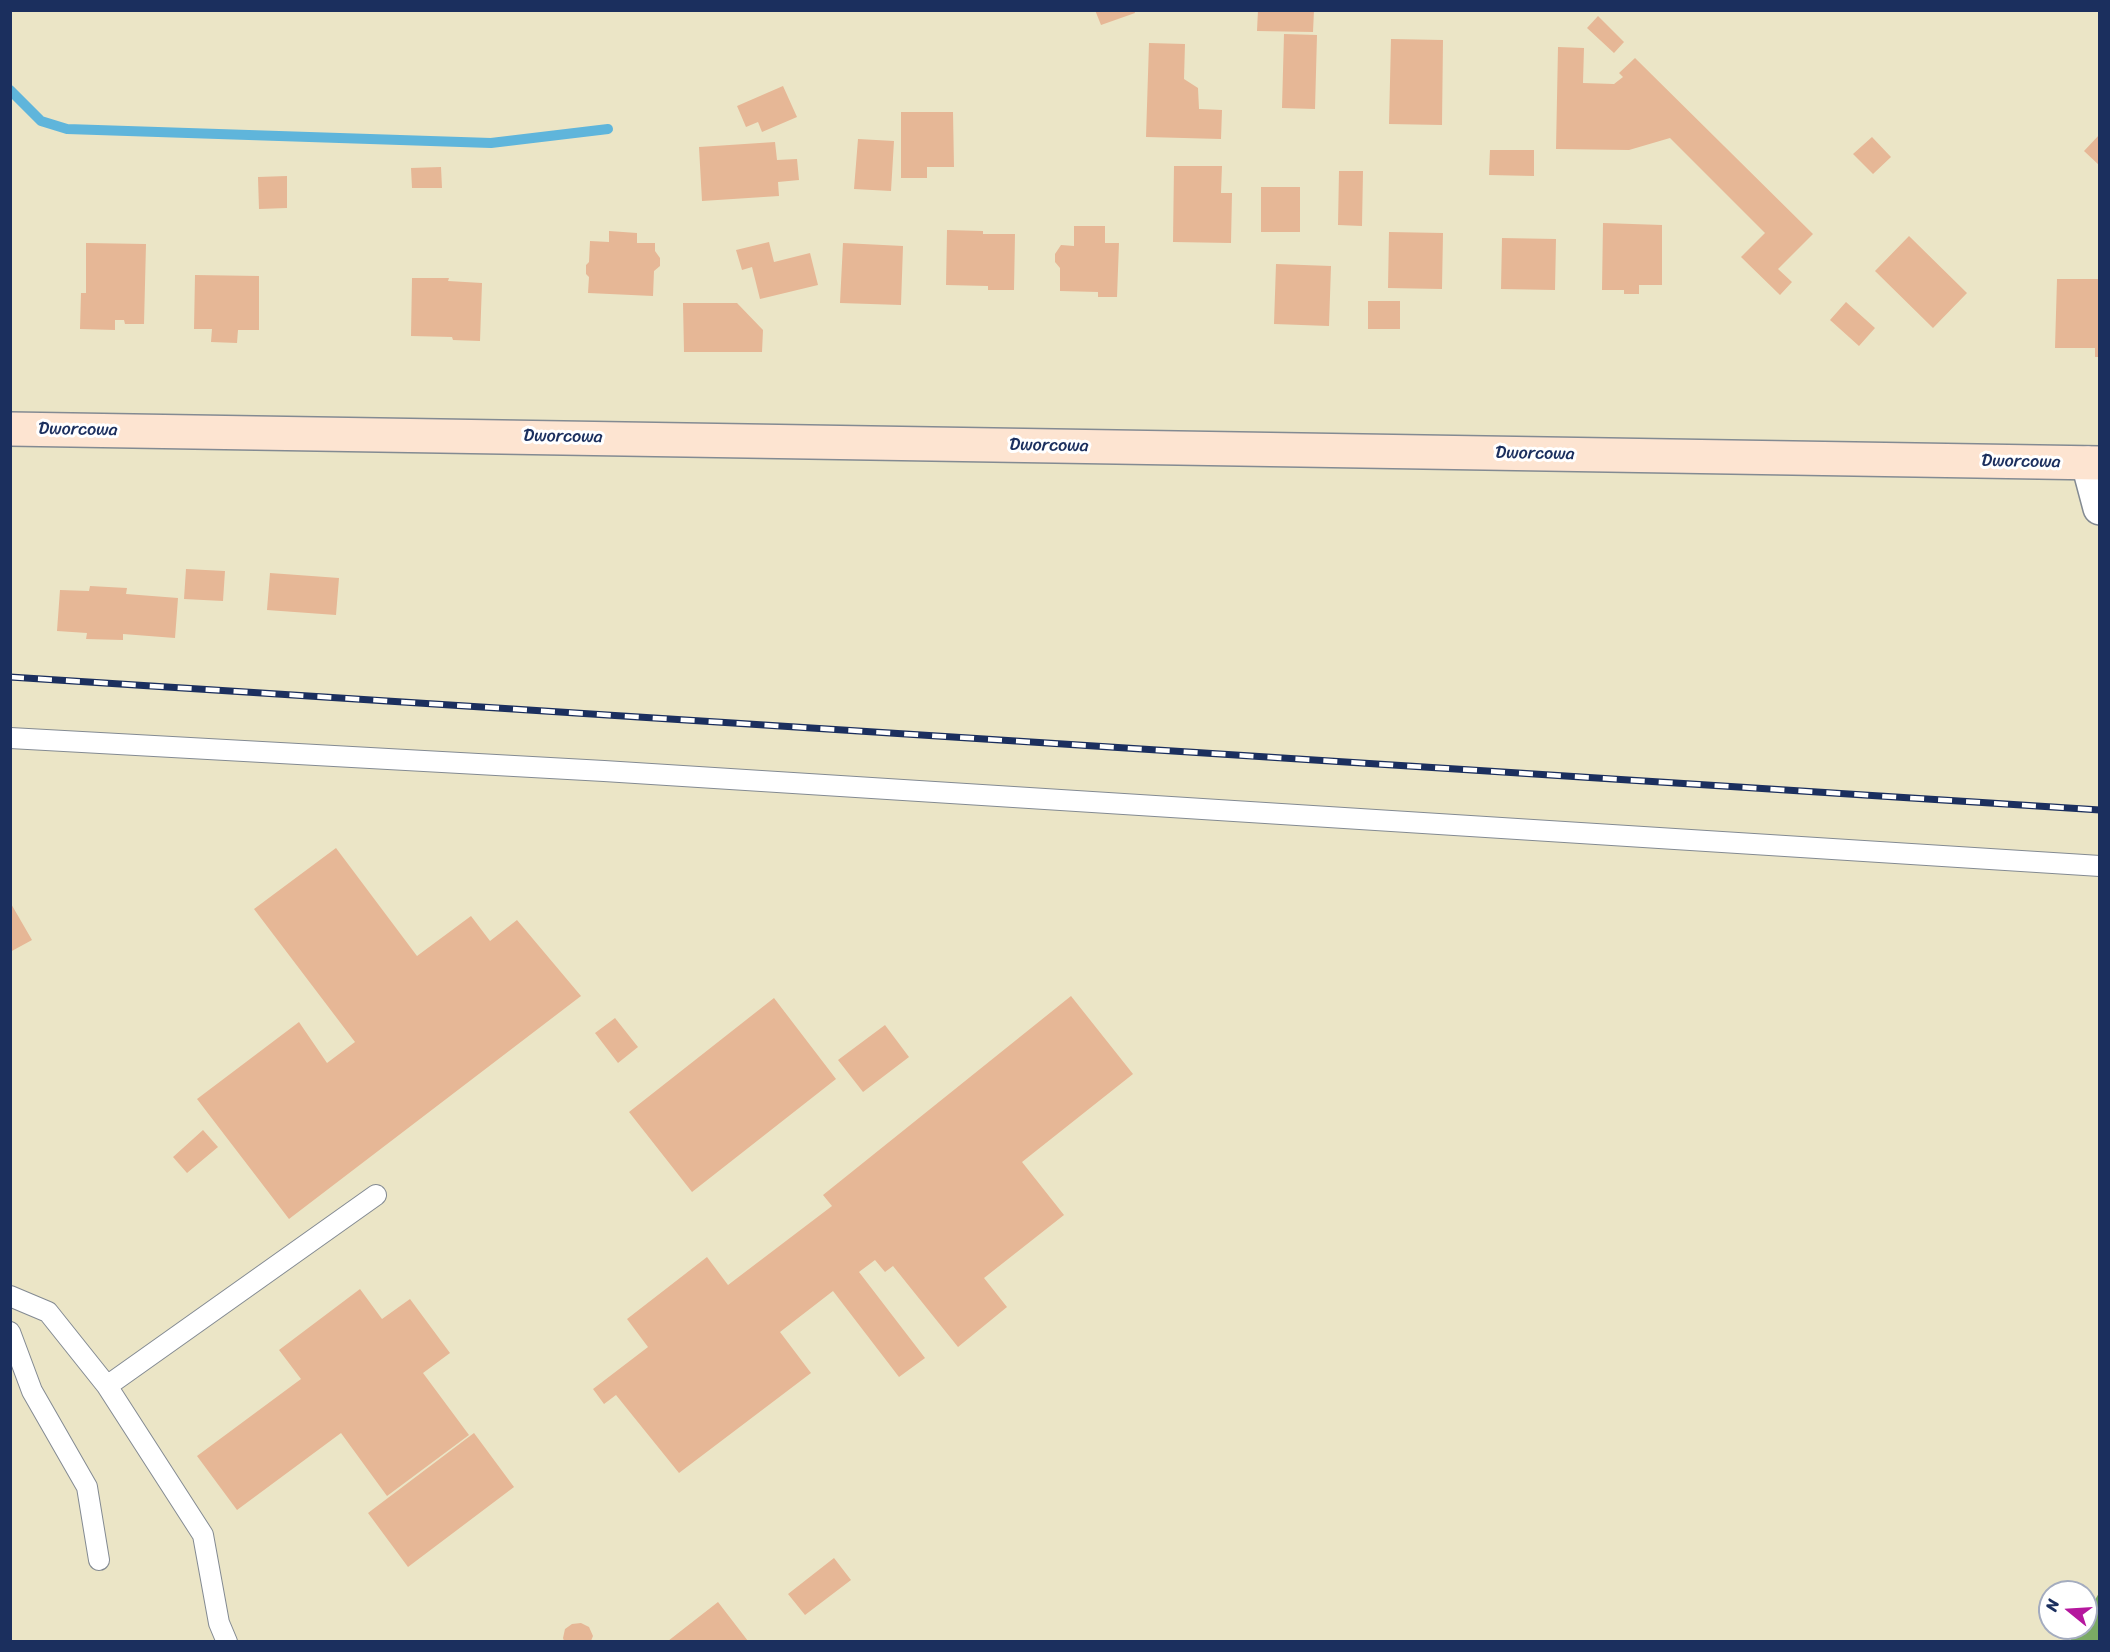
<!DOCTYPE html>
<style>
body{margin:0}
#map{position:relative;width:2110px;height:1652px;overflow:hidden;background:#ebe5c6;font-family:Sriracha,sans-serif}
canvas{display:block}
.frame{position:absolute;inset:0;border:12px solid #1b2f5e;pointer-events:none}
.north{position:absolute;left:2038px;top:1580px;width:60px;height:60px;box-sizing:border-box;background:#fff;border:2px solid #a4acbf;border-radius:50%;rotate:288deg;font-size:16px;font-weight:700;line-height:24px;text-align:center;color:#1b2f5e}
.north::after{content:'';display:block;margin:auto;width:21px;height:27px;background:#b5179e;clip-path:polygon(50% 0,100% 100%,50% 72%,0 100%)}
</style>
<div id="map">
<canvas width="2110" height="1652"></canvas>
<div class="frame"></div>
<div class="north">N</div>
</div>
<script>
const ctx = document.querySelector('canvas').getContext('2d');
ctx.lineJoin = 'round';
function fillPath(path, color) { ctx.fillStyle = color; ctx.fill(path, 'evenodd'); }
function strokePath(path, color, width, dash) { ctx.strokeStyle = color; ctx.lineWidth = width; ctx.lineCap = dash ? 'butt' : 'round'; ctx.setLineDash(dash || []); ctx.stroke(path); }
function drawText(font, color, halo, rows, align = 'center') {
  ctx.font = font + ' Sriracha,sans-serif'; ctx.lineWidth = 6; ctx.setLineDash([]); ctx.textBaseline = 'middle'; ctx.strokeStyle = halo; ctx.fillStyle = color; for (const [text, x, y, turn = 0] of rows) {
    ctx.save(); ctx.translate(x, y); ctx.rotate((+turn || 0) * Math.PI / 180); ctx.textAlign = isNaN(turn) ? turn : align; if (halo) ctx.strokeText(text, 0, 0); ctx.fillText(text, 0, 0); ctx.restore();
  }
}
fillPath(new Path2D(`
 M2099,1593v48h-29l8,-13h8v-13z`), '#7baa64');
strokePath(new Path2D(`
 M10,90l31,31 26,8 424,14 117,-14`), '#5fb5db', 10);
fillPath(new Path2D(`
 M1095,10h39l1,3 -34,12z
 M1258,10h56l-1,22 -56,-1z
 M1598,16l26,26 -10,11 -27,-25z
 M1284,34l33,1 -2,74 -33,-1z
 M1391,39l52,1 -1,85 -53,-1z
 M1149,43l36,1 -1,35 14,9 1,21 23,1 -1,29 -75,-2z
 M1558,47l26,1 -1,35 31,1 9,-7 -4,-4 16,-15 178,176 -35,35 14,13 -12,13 -39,-38 24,-24 -95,-95 -41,12 -73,-1z
 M783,86l14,31 -35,15 -4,-10 -12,5 -9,-21z
 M901,112h52l1,55h-27v11h-26z
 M2100,134v32l-16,-15z
 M1872,137l19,20 -18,17 -20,-20z
 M858,139l36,2 -3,50 -37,-2z
 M775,142l2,18 20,-1 2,21 -21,2 1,14 -77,5 -3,-54z
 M1490,150h44v26l-45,-1z
 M1174,166h48l-1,27h11l-1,50 -58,-1z
 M441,167l1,21h-30l-1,-20z
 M1339,171h24l-1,55 -24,-1z
 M287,176v32l-28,1 -1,-32z
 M1261,187h39v45h-39z
 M1603,223l59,2v60h-23v9h-15v-4h-22z
 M1074,226h31v17h14l-2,54h-19v-5l-38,-1v-23l-5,-6v-8l6,-9 13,1z
 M947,230l36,1v3h32l-1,56h-26v-4l-42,-1z
 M609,231l28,2v10h18v8l5,7v8l-6,5 -1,25 -65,-3 1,-16 -3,-3v-9l3,-3 1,-21 19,1z
 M1389,232l54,1 -1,56 -54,-1z
 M1909,236l58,57 -34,35 -58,-57z
 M1502,238l54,1 -1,51 -54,-1z
 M769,242l5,20 36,-9 8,32 -58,14 -8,-32 -10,3 -6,-20z
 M86,243l60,1 -2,80h-19l-1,-4h-9v10l-35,-1 1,-36h5z
 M843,243l60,3 -2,59 -61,-2z
 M1276,264l55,2 -2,60 -55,-2z
 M195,275l64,1v54h-21l-1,13 -26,-1 1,-13h-18z
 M412,278h37l-1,3 34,2 -2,58 -27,-1 -1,-3 -41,-1z
 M2057,279h42l1,78h-5v-9h-40z
 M1368,301h32v28h-32z
 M1846,302l29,26 -16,18 -29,-26z
 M683,303h54l26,27 -1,22h-78z
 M186,569l39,2 -2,30 -39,-2z
 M270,573l69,5 -3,37 -69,-5z
 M90,586l37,2 -1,6 52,4 -3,40 -52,-4v6l-37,-1 1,-6 -30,-2 3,-41 29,1z
 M336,848l81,108 54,-40 19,25 27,-21 64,76 -292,223 -92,-120 102,-77 28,41 28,-21 -101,-133z
 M10,902l22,38 -22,12z
 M1071,996l62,78 -111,88 42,53 -80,63 23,29 -49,40 -65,-81 -8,6 -10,-12 -16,12 66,86 -26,19 -66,-86 -53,41 31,41 -132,100 -63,-78 -12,9 -11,-15 55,-42 -21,-28 80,-62 21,28 104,-79 -9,-11z
 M774,998l62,81 -144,113 -63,-80z
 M615,1018l23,29 -20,16 -23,-30z
 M885,1025l24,32 -46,35 -25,-32z
 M203,1130l15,17 -31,26 -14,-16z
 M360,1289l22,30 28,-20 40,54 -27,20 46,62 -82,61 -46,-63 -104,77 -40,-54 104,-77 -22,-29z
 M474,1433l40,54 -106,80 -40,-54z
 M834,1558l17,22 -46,35 -17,-21z
 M718,1602l30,39h-80z
 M581,1623l8,4 4,9 -2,5h-27l-1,-3 2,-9 7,-5z`), '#e6b796');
const lane = new Path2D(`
 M10,738l594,33 1496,95
 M10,1296l38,16 59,74 96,149 16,88 8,19
 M10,1332l22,59 55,96 12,73
 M107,1386l269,-191`);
const street = new Path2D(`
 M2088,463l12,45`);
const secondary = new Path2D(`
 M10,429l2090,34`);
strokePath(lane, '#838a92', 22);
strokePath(street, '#838a92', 36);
strokePath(secondary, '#838a92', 36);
strokePath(lane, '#fff', 20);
strokePath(street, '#fff', 33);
strokePath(secondary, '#fde4d1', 33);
const rail = new Path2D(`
 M10,677l2090,133`);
strokePath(rail, '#1b2f5e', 7);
strokePath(rail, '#fff', 4.5, [14]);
drawText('18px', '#1b2f5e', '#fff', [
 ["Dworcowa",78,430,1],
 ["Dworcowa",563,437,1],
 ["Dworcowa",1049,446,1],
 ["Dworcowa",1535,454,1],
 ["Dworcowa",2021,462,1]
]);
</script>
